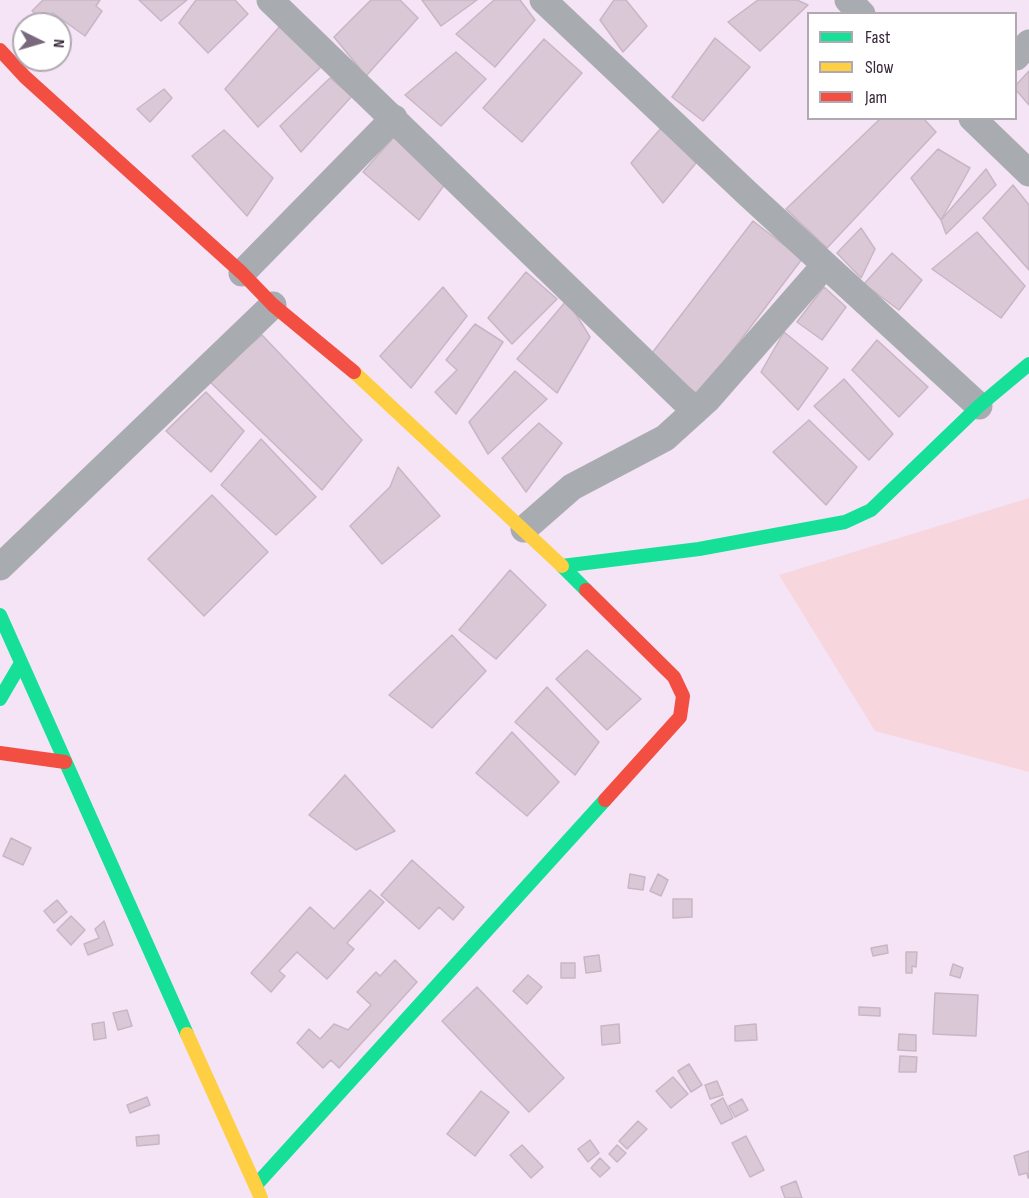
<!DOCTYPE html>
<style>
body{margin:0}
#map{position:relative;width:1029px;height:1198px;overflow:hidden;background:#f4e4f6;font-family:"Sofia Sans Condensed",sans-serif}
canvas{display:block}
.legend{position:absolute;left:807px;top:12px;width:210px;height:108px;box-sizing:border-box;background:#fff;border:2px solid #b0a9b1;margin:0;padding:8px 10px;list-style:none;font-size:18px;color:#39273b}
.legend li{display:flex;align-items:center;gap:12px;height:30px}
.legend b{width:30px;border:2px solid #b0a9b1}
.north{position:absolute;left:12px;top:12px;width:60px;height:60px;box-sizing:border-box;background:#fff;border:2px solid #b0a9b1;border-radius:50%;rotate:95deg;font-size:16px;font-weight:700;line-height:24px;text-align:center;color:#39273b}
.north::after{content:'';display:block;margin:auto;width:21px;height:27px;background:#7a697c;clip-path:polygon(50% 0,100% 100%,50% 72%,0 100%)}
</style>
<div id="map">
<canvas width="1029" height="1198"></canvas>
<ul class="legend">
<li><b style="height:8px;background:#16e098"></b>Fast</li>
<li><b style="height:8px;background:#ffcf43"></b>Slow</li>
<li><b style="height:8px;background:#f24e42"></b>Jam</li>
</ul>
<div class="north">N</div>
</div>
<script>
const ctx = document.querySelector('canvas').getContext('2d');
ctx.lineJoin = 'round';
function fillPath(path, color) { ctx.fillStyle = color; ctx.fill(path, 'evenodd'); }
function strokePath(path, color, width, dash) { ctx.strokeStyle = color; ctx.lineWidth = width; ctx.lineCap = dash ? 'butt' : 'round'; ctx.setLineDash(dash || []); ctx.stroke(path); }
fillPath(new Path2D(`
 M1029,498v274l-154,-41 -96,-156z`), '#f7d7dd');
const building = new Path2D(`
 M43,0h57l-4,6 6,5 -17,25 -32,-23 -8,8 -13,-10z
 M139,0h48l-26,21z
 M196,0h39l13,14 -40,39 -29,-30z
 M371,0h29l18,18 -52,58 -32,-39z
 M422,0h55l-36,26z
 M494,0h26l15,20 -40,47 -39,-33z
 M614,0h12l21,26 -24,26 -23,-32z
 M758,0h39l11,5 -48,46 -32,-29z
 M281,25l41,41 -64,61 -33,-38z
 M715,38l35,29 -47,54 -31,-24z
 M544,39l38,34 -60,69 -39,-34z
 M456,52l30,27 -45,47 -36,-31z
 M1029,71v34l-13,-15v-5z
 M330,78l22,18 -51,56 -21,-26z
 M164,89l8,9 -22,24 -13,-13z
 M881,118h42l13,14 -109,116 -41,-39z
 M661,128l35,35 -33,40 -32,-40z
 M224,130l49,48 -26,38 -55,-60z
 M394,137l51,47 -26,36 -56,-48z
 M938,149l32,19 -29,52 -30,-42z
 M986,169l10,16 -50,49 -5,-14z
 M1013,185l16,20v65l-46,-52z
 M753,221l49,38 -103,136 -50,-38z
 M861,228l14,21 -14,29 -24,-25z
 M977,232l48,54 -24,32 -69,-49z
 M892,253l30,27 -23,30 -35,-26z
 M526,272l31,27 -45,45 -24,-26z
 M443,287l24,29 -56,72 -31,-32z
 M824,287l22,20 -24,33 -25,-18z
 M567,300l23,37 -33,56 -40,-34z
 M475,324l28,18 -47,72 -21,-22 22,-22 -11,-10z
 M784,332l44,36 -30,42 -37,-38z
 M262,335l100,105 -40,50 -114,-110z
 M877,340l51,47 -29,30 -47,-47z
 M515,371l32,28 -59,55 -19,-32z
 M844,379l49,55 -24,26 -55,-54z
 M206,392l38,39 -33,41 -45,-41z
 M809,420l48,47 -31,38 -53,-53z
 M539,423l23,20 -36,49 -24,-34z
 M261,439l55,58 -40,38 -55,-50z
 M398,467l42,49 -58,48 -32,-38 40,-39z
 M212,495l56,57 -64,64 -56,-57z
 M510,570l36,35 -50,54 -37,-29z
 M452,635l34,36 -54,57 -43,-33z
 M587,650l54,49 -34,31 -51,-51z
 M547,687l52,55 -24,33 -60,-53z
 M512,732l47,50 -32,34 -51,-43z
 M345,775l50,56 -39,19 -47,-35z
 M11,838l20,10 -8,17 -20,-9z
 M412,860l52,47 -11,13 -14,-13 -20,22 -38,-34z
 M630,874l15,3 -2,13 -15,-2z
 M658,874l10,6 -7,16 -11,-5z
 M370,890l14,12 -37,41 7,6 -27,30 -30,-27 -18,19 6,5 -14,16 -20,-19 59,-66 24,22z
 M673,899h19v18l-19,1z
 M57,900l10,12 -13,11 -10,-12z
 M71,916l14,14 -14,15 -14,-15z
 M104,921l9,24 -25,10 -4,-11 15,-6 -4,-9z
 M887,945l1,8 -15,3 -2,-8z
 M906,952h11l-1,15 -4,-1v7h-6z
 M599,955l2,16 -15,2 -2,-16z
 M395,960l22,22 -78,86 -8,-8 -8,8 -26,-25 12,-14 11,10 14,-15 14,6 23,-25 -14,-13 19,-20 4,4z
 M561,963h14v15h-14z
 M953,964l10,4 -3,10 -10,-3z
 M528,975l14,12 -15,17 -14,-13z
 M477,987l87,91 -35,34 -87,-91z
 M935,993l43,2 -2,41 -43,-2z
 M859,1007l21,1v8l-21,-1z
 M127,1010l5,16 -14,4 -5,-17z
 M104,1022l2,16 -12,2 -2,-16z
 M619,1024l1,19 -18,2 -1,-19z
 M756,1024l1,16 -22,1v-15z
 M899,1034l17,1v16l-18,-1z
 M900,1056l17,1 -1,15h-17z
 M689,1064l13,21 -11,7 -13,-21z
 M673,1077l15,17 -17,14 -15,-17z
 M717,1081l6,14 -13,4 -5,-14z
 M481,1091l28,21 -34,44 -28,-22z
 M147,1097l3,8 -20,8 -3,-8z
 M723,1098l10,20 -12,6 -10,-19z
 M742,1099l6,11 -13,7 -6,-11z
 M638,1121l9,8 -20,20 -8,-8z
 M159,1135v9l-22,2 -1,-9z
 M746,1136l18,34 -14,7 -18,-34z
 M590,1140l9,13 -11,9 -10,-13z
 M522,1145l21,22 -12,11 -21,-23z
 M617,1145l9,8 -9,9 -8,-8z
 M1029,1151v27h-1l-1,-5 -8,2 -5,-19z
 M600,1158l10,10 -10,9 -9,-9z
 M796,1181l6,17h-17l-4,-11z`);
fillPath(building, '#dbc8d7');
strokePath(building, '#c9b6c5', 1.5);
strokePath(new Path2D(`
 M270,0l425,411
 M543,0l205,194 231,212
 M848,0l14,14
 M1016,57l13,-14
 M972,118l57,55
 M242,273l152,-155
 M524,529l48,-42 93,-49 42,-38 118,-135
 M0,567l273,-262`), '#a8acb1', 27);
strokePath(new Path2D(`
 M586,590l-24,-24 137,-17 146,-27 26,-12 108,-104 50,-42
 M0,615l187,419
 M0,699l21,-36
 M256,1185l349,-385`), '#16e098', 14);
strokePath(new Path2D(`
 M354,372l208,194
 M187,1034l74,164`), '#ffcf43', 14);
strokePath(new Path2D(`
 M0,50l25,27 217,196 31,32 81,67
 M586,590l88,87 9,19 -3,21 -75,83
 M0,753l65,9`), '#f24e42', 14);
</script>
